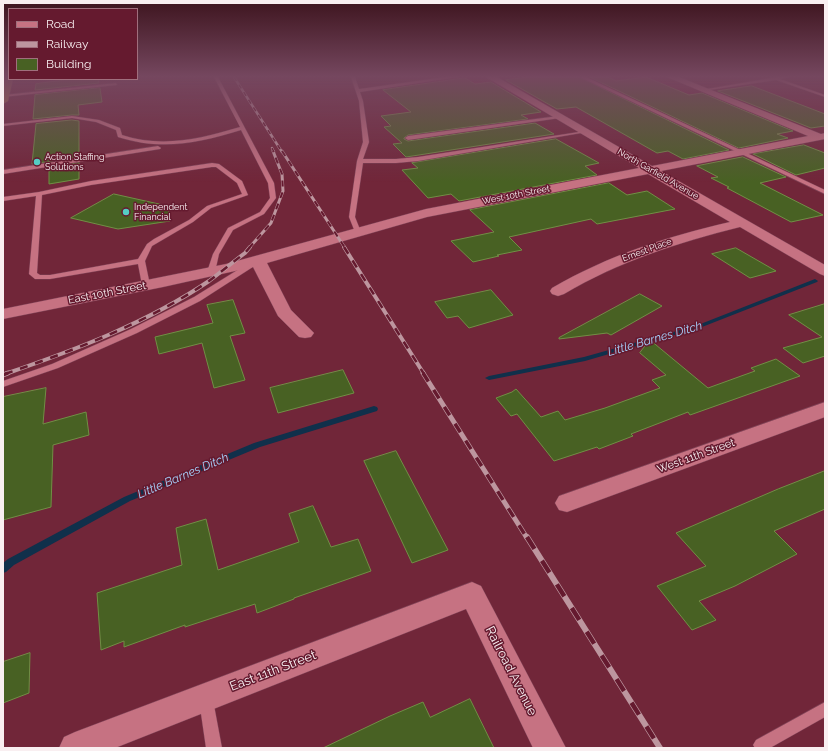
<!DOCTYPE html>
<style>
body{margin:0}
#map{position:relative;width:828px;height:751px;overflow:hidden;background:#712639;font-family:Raleway,sans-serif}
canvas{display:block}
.frame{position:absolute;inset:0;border:4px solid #f9eff1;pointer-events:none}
.legend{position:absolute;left:8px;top:8px;width:130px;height:72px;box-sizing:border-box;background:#651a2f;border:1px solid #a06f7d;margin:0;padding:5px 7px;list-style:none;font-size:12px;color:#f9eff1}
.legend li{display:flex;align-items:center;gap:8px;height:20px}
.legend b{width:20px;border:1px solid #a06f7d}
</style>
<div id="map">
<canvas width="828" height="751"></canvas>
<div class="frame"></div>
<ul class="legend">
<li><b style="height:5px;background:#c67282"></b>Road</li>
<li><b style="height:5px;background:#bd969f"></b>Railway</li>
<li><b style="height:11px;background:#486123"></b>Building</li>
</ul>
</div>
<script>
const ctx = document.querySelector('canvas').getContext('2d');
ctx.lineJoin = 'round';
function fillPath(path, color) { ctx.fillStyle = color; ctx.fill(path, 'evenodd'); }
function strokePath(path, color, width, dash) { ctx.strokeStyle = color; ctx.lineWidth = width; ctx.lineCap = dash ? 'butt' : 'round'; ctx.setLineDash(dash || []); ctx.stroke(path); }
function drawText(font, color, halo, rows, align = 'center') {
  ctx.font = font + ' Raleway,sans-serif'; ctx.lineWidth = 3; ctx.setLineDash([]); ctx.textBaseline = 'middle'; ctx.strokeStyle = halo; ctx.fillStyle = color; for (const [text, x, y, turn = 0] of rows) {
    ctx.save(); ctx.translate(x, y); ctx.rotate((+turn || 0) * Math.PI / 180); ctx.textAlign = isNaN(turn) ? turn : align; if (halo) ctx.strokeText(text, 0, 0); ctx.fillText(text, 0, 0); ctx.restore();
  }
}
fillPath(new Path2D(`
 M815,279l3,2 -1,1 -115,45 -117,34 -96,19 -4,-2 4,-2 95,-19 114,-32z
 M374,406l3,1 1,2 -1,2 -117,36 -130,54 -116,64 -8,7 -3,1v-10l5,-4 116,-62 130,-54z`), '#10304b');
const building = new Path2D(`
 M529,77h50l150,73 -46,9 -15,-8 -11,2 -81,-46 -19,2 -51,-29z
 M590,77h18l8,4 30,-4 43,18 13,-2 91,38 -16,3 11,4 -49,10z
 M465,78l10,6 16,-2 50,30 -20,3 7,4 -120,16 -4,3v1l4,2 127,-18 19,11 -148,23 -13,-13 9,-1 -18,-16 7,-1 -10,-10 30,-4 -28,-22z
 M74,79h24l1,4 -64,7 1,-6z
 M752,86l73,28v12l-14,2 -93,-37z
 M100,88l2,14 -24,3 1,10h-7l-39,4 2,-24z
 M72,120l7,1v36l-47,7 4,-40z
 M556,139l43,24 -14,3 12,9 -138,26 -8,-7 -23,4 -26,-28 16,-2 -6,-5z
 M804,145l21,8v15l-29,7 -43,-21z
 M743,157l43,20 -26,6 63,32 -32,7 -64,-34 2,-1 -18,-9 7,-1 -21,-11z
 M79,163v16l-30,5v-16z
 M609,183l18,12 20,-4 28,18 -78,15 -6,-5 -82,18 13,13 -25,5 2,1 -26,6 -22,-21 43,-9 -24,-22z
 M114,194l54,12 2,15 -52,8 -47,-11z
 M736,248l40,23 -26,7 -38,-24z
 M491,290l22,25 -44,13 -11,-12 -11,2 -12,-16z
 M640,294l22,12 -51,29 -4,-2 -48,6v-1z
 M233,300l12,33 -15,3 15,44 -31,8 -12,-45 -43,11 -4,-17 58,-14 -6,-18z
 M825,304v52l-22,7 -20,-15 39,-11 -33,-22z
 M650,340l58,48 47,-17 -4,-3 25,-9 24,17 -110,39 -2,-3 -57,22 2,2 -34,13 -2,-2 -43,14 -37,-47 -6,2 -15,-18 16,-6 4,-3 25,28 17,-6 7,9 40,-12 55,-20 -8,-8 14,-5 -26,-22z
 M343,370l11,23 -76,20 -8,-25z
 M46,388l-3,36 43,-12 3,23 -36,10 -2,62 -48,13v-123z
 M396,451l52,99 -36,13 -48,-102z
 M825,471v38l-51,22 23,23 -62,32 -36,15 17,19 -24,10 -35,-44 49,-20 -30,-33 102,-44z
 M313,506l18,41 27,-8 13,32 -77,27v1l-37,14 -2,-9 -70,23v-2l-61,22v-6l-23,9 -4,-57 85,-28 -6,-37 30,-9 12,51 81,-28 -10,-28z
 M30,653l-1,40 -26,10v-41z
 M470,699l24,49h-171l67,-32 33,-14 7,15z`);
fillPath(building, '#486123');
strokePath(building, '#708f45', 1);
const service = new Path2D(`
 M214,77h4l56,106 2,15 -12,16 -31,16 -14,24 -4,18 -4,2 -4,-2 6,-18 15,-26 32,-16 10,-14 -2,-15 -27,-53c-43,13 -79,21 -123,7l-2,-7 -20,-8 -24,-4 -69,8v-2l69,-8 27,4 21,8 2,7c40,13 78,4 118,-8z
 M351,77h4l4,12 86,-12h13l-98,15 3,9 6,41 -6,17h33l22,-2 167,-26 2,1 -169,29 -22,2h-33l-8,54 6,15 -3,2 -3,-2 -6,-15 8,-56 6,-19 -4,-41z
 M580,77h6l239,113v4z
 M777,77h12l-9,2 45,16v2l-49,-17 -73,11 -2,-1z
 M116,83l1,2 -114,12 1,-2z
 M558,116l2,1v1l-152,22 -3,-2 3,-2z
 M158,146l3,2 -1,1 -157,25v-4z
 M212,163l7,1 23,17 6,14 -37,13 -18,14 -41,24 -7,15 5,24 -1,2h-6l-1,-2 -4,-21 -88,15h-15l-6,-5 7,-78 -33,5v-4l36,-5 52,-11zM212,167h4l21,16 5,11 -35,12 -18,14 -35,19 -7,5 -9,15 -88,16h-10l-3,-2 5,-78 49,-10z
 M252,261h6l1,2 -59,38 -63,32 -79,35 -55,19v-6l49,-17 79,-35 63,-32z
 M206,693l5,2 2,5 9,48h-16l-7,-48 2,-5z
 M825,702v15l-55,31h-15l-2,-3 3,-5z`);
const minor = new Path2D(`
 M486,77h11l155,89 156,-30 -141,-59h12l142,57 4,-1v6l-164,32 164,94v11l-5,-2 -80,-47c-63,16 -120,34 -176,67l-6,2 -6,-2 -2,-3 2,-3c57,-33 114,-51 178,-66l-82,-48 -221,43 -160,46 24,47 23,23 -3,4 -6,1 -6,-1 -21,-21 -25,-49 -90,20 -160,32v-10l223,-45 200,-55 213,-41z
 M825,402v15l-258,95 -8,-2 -4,-7 4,-7z
 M472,582l9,4 85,162h-33l-67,-139 -351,139h-56l5,-11 11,-5z`);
const trunk = new Path2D(`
 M4,77l9,2 -5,22 -5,3z`);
strokePath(service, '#7d4256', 1);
strokePath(minor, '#7d4256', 1);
strokePath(trunk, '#7d4256', 1);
fillPath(service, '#c67282');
fillPath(minor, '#c67282');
fillPath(trunk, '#b17748');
const railFar4 = new Path2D(`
 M234,77l48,75
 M272,148l2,4`);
const railFar3 = new Path2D(`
 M282,151l63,97
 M249,248l22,-25 12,-32 -1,-17 -9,-23`);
const railFar2 = new Path2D(`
 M344,247l80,127
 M5,374c70,-24 142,-51 204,-93 12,-9 24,-19 36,-28l5,-6`);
const railFar1 = new Path2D(`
 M423,373l104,165
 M3,375l5,-2`);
const rail = new Path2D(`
 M527,537l133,211`);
strokePath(railFar4, '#bd969f', 2.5);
strokePath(railFar3, '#bd969f', 3);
strokePath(railFar2, '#bd969f', 4);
strokePath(railFar1, '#bd969f', 5);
strokePath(rail, '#bd969f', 6);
strokePath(railFar4, '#651a2f', 1.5, [4.5]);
strokePath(railFar3, '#651a2f', 2, [6]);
strokePath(railFar2, '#651a2f', 2.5, [8]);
strokePath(railFar1, '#651a2f', 3.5, [10]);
strokePath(rail, '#651a2f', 4.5, [14]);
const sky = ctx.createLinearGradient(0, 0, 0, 182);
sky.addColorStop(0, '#3e151f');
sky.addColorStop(0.42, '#75475f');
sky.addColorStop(1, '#75475f00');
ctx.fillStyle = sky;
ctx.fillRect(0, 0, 828, 182);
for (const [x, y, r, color] of [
 [37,162,4,"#55cec4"],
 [126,212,4,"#55cec4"]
]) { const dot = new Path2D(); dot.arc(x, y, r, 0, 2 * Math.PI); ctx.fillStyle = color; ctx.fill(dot); strokePath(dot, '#651a2f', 1.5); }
drawText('9px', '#f9eff1', '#651a2f', [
 ["Action Staffing",45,157],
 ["Solutions",45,167],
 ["Independent",134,207],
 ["Financial",134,217]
], 'left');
drawText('9px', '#f9eff1', '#651a2f', [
 ["North Garfield Avenue",658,174,30],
 ["West 10th Street",516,195,-11],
 ["Ernest Place",647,250,-20]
]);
drawText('11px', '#f9eff1', '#651a2f', [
 ["East 10th Street",107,293,-11],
 ["West 11th Street",696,456,-20]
]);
drawText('italic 12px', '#a7d2fc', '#651a2f', [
 ["Little Barnes Ditch",655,339,-16],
 ["Little Barnes Ditch",183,476,-23]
]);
drawText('13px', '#f9eff1', '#651a2f', [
 ["East 11th Street",273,671,-21],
 ["Railroad Avenue",511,671,63]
]);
</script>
